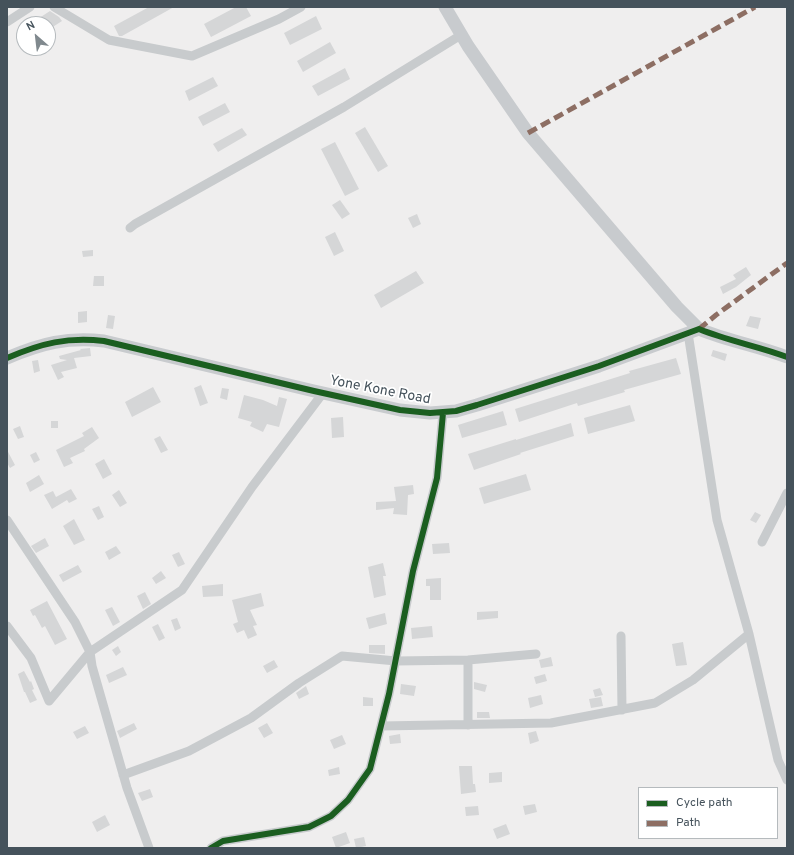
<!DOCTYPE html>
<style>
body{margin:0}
#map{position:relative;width:794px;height:855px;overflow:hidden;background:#efeeee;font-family:Overpass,sans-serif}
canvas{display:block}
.frame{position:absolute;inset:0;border:8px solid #45525b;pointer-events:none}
.legend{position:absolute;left:638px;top:787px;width:140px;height:52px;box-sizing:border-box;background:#fff;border:1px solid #b5babd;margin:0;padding:5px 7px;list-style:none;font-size:12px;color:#45525b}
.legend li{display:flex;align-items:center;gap:8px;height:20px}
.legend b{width:20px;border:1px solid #b5babd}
.north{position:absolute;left:16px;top:16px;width:40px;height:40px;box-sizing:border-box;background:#fff;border:1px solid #b5babd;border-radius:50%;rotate:332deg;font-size:11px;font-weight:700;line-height:16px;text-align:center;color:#45525b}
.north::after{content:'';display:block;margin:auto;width:14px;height:18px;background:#80898e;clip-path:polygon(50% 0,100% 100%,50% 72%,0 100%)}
</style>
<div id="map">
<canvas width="794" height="855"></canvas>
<div class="frame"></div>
<ul class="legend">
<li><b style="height:5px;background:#1b5e20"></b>Cycle path</li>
<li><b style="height:5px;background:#8d6e63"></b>Path</li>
</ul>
<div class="north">N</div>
</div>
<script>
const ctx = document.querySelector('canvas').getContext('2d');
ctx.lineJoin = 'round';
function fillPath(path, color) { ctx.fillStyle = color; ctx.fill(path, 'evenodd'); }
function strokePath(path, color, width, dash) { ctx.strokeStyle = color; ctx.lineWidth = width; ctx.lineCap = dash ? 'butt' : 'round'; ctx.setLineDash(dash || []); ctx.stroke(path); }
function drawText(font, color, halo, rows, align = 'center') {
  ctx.font = font + ' Overpass,sans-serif'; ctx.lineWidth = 3.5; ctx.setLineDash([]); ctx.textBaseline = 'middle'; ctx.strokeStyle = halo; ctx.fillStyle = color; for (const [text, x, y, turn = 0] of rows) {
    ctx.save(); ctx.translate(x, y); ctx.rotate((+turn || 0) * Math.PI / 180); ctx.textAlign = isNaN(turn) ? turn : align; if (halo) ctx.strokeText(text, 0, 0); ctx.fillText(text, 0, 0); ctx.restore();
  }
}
fillPath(new Path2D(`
 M149,7h25l-52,29h-3l-5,-10z
 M236,7h10l5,9 -40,21 -7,-13z
 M50,11l9,6 3,4 -14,9v-6h-18z
 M316,16l6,13 -32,16 -6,-12z
 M24,28v19l-8,-14z
 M330,42l6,11 -33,19 -6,-11z
 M345,68l5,11 -32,17 -6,-10z
 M213,77l5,9 -29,15 -4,-10z
 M225,103l5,9 -27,14 -5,-9z
 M365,127l23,39 -10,6 -23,-39z
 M242,128l5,7 -29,17 -5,-8z
 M335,142l24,47 -14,7 -24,-47z
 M340,200l10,14 -8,5 -10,-14z
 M417,214l4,10 -8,4 -5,-10z
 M335,232l9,19 -10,5 -9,-19z
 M93,250v6l-10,1 -1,-6z
 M746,267l5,8 -15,12 -13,7 -3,-7 16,-8 -3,-4z
 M416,271l8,12 -43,25 -7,-13z
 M94,276h10v10h-11z
 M87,311v11l-9,1v-11z
 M108,315l7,1 -2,13 -7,-1z
 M750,316l11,2 -3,11 -12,-3z
 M90,348l1,8 -17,2 3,10 -16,4 3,5 -6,3 -7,-15 16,-5 -7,-1 -1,-3 22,-6 -1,-1z
 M713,350l14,4 -2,7 -14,-5z
 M676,358l5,16 -57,16 1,2 -47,14 -1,-3 -58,19 -4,-13 115,-36 -1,-2z
 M38,360l2,11 -6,2 -2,-12z
 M201,385l7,18 -8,3 -6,-18z
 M153,387l8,15 -29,15 -7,-15z
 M222,388l7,1 -2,11 -7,-2z
 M244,395l19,5 14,6 2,-9 8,2 -8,28 -12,-3 -4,8 -13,-6 2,-4 -14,-4z
 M630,405l5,16 -47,13 -4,-16z
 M503,411l4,14 -45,13 -4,-13z
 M343,417l1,20 -12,1 -1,-20z
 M51,421h7v7h-7z
 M571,423l3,13 -54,17 1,1 -47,16 -6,-16 48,-15v1z
 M20,426l4,11 -6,2 -5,-10z
 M92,427l7,11 -15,11 1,2 -15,7 3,5 -9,4 -8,-17 28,-14 -2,-3z
 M160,436l8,14 -7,3 -7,-14z
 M7,450l8,15 -5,3 -3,-5z
 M36,452l4,8 -6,3 -4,-8z
 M104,459l8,15 -9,5 -8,-15z
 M526,474l5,16 -47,14 -5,-16z
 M39,475l5,9 -14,8 -4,-9z
 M413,485l1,9 -6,1 -1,20 -14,-1 1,-6 -18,2v-8l20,-1 -2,-14z
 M71,489l6,10 -8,4 -2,-3 -15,9 -8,-14 9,-4 3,6z
 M119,490l8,13 -7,4 -8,-12z
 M99,506l5,11 -6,3 -6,-11z
 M755,512l6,3 -5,8 -6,-3z
 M74,519l11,21 -11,5 -11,-19z
 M45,538l4,8 -13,7 -5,-7z
 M449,543l1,10 -17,1 -1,-10z
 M116,546l5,7 -12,7 -4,-8z
 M179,552l6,12 -7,3 -6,-12z
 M383,563l3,13h-3l3,19 -12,3 -6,-31z
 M78,565l4,7 -19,10 -4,-7z
 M161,571l5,7 -10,6 -4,-6z
 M441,578v22h-11v-14h-4v-7z
 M223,584v12l-20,1 -1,-11z
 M145,592l6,12 -8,5 -6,-13z
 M261,593l3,13 -14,4 7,15 -4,1 4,9 -9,4 -4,-9 -7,3 -4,-9 5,-2 -6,-22z
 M47,601l20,38 -12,6 -10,-19 -3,2 -7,-13 -2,1 -3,-6z
 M112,607l8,15 -7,4 -8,-16z
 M498,611v7l-21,2v-8z
 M385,613l2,11 -18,5 -3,-11z
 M177,618l4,10 -6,3 -4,-11z
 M158,624l7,14 -6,3 -7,-14z
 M432,626l1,11 -21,2 -1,-11z
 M683,642l4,23 -11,1 -4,-22z
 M369,645h16v9l-16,-1z
 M118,646l3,6 -5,4 -4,-6z
 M551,657l2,9 -12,2 -2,-8z
 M274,660l4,7 -11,6 -4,-7z
 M123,667l4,8 -18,8 -3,-8z
 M24,671l6,11 1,-1 3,8 -2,1 5,10 -7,3 -5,-11h-1l-6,-18z
 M545,674l2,7 -11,3 -2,-7z
 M474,682l13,3 -2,7 -11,-3z
 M401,684l15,2 -2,10 -14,-2z
 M306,686l3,8 -10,5 -3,-6z
 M600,688l3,7 -8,2 -2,-7z
 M541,695l2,9 -13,4 -2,-10z
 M363,697l10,1v8h-10z
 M601,697l2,9 -12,2 -2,-9z
 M477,712h12l1,6h-13z
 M134,723l3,6 -17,9 -3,-7z
 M267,723l6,10 -9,5 -6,-10z
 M85,726l4,7 -12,6 -4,-7z
 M536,731l3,10 -9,3 -2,-11z
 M400,734l1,9 -11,1 -1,-8z
 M342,735l4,9 -12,5 -4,-9z
 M459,766h13l1,18h2l1,8 -15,2z
 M339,767l1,7 -11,2 -1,-6z
 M502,772v10l-13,1v-10z
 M150,789l3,8 -11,4 -4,-8z
 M535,804l2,8 -12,3 -2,-9z
 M478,806l1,9 -13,1 -1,-9z
 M105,815l5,10 -13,7 -5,-10z
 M506,824l4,10 -13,5 -4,-10z
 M346,832l4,11 -14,5 -4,-11z
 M364,837l2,9 -10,2 -2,-9z`), '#d5d6d7');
strokePath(new Path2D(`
 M54,7l55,33 83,16 87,-37 22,-12
 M7,22l23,-15
 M130,228l5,-4 209,-117 117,-72
 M688,333l29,187 32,114 29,126 9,20
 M7,520l68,102 15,30 2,14 35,122 22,60
 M762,542l25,-49
 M7,626l24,32 18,43 41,-49 92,-62 70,-103 71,-94
 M621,636l1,74
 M468,660v65
 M381,726l170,-3 104,-20 38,-23 56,-46
 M123,775l66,-24 62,-33 48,-35 43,-27 54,5 72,-1 68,-6
 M211,848l12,-7 86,-14 22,-11 17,-16 22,-31 19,-75 24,-123 24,-93 6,-65`), '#c8cbcd', 9);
strokePath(new Path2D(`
 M445,7l23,39 60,87 149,174 22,22
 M7,358c35,-15 60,-21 97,-17l210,50 86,19 30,3 26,-2 21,-6 122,-39 100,-37c29,12 59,17 88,28`), '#c8cbce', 13);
strokePath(new Path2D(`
 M528,133l227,-126
 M699,329l17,-14 71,-52`), '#8d6e63', 5, [10, 5]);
strokePath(new Path2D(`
 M7,358c35,-15 60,-21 97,-17l210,50 86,19 30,3 26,-2 21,-6 122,-39 100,-37c29,12 59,17 88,28
 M211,848l12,-7 86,-14 22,-11 17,-16 22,-31 19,-75 24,-123 24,-93 6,-65`), '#1b5e20', 6);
drawText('14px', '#45525b', '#fff', [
 ["Yone Kone Road",380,391,11]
]);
</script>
